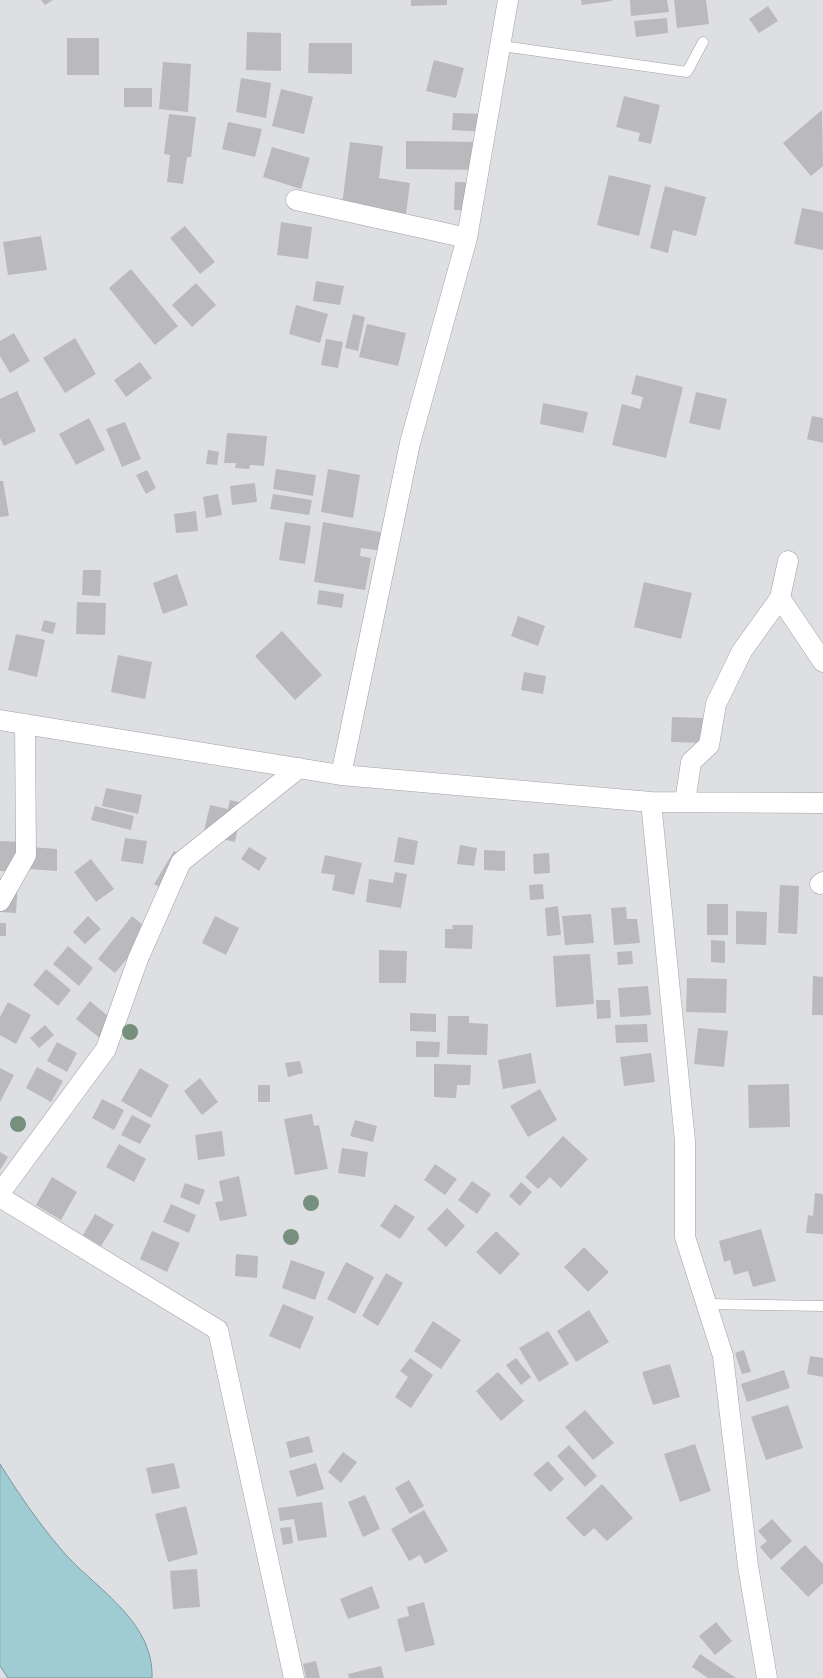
<!DOCTYPE html>
<style>
body{margin:0}
canvas{display:block;background:#dedfe2}
</style>
<canvas width="823" height="1678"></canvas>
<script>
const ctx = document.querySelector('canvas').getContext('2d');
ctx.lineJoin = 'round';
function fillPath(path, color) { ctx.fillStyle = color; ctx.fill(path, 'evenodd'); }
function strokePath(path, color, width, dash) { ctx.strokeStyle = color; ctx.lineWidth = width; ctx.lineCap = dash ? 'butt' : 'round'; ctx.setLineDash(dash || []); ctx.stroke(path); }
const water = new Path2D(`
 M0,1464c18,29 38,58 60,84 32,39 94,71 92,130h-144l-8,-12z`);
fillPath(water, '#9fccd2');
strokePath(water, '#77979c', 1);
fillPath(new Path2D(`
 M41,0h12l-8,5z
 M411,0h36v5l-36,1z
 M581,0h31v1l-30,4z
 M630,0h37l2,12 -38,4z
 M674,0h32l3,24 -32,4z
 M768,6l10,15 -19,12 -10,-14z
 M667,18l1,15 -32,4 -2,-16z
 M247,32l34,1v38l-35,-1z
 M67,38h32v37h-32z
 M309,43h43v31l-44,-1z
 M434,60l30,8 -8,30 -30,-7z
 M163,62l28,2 -3,48 -29,-3z
 M241,78l30,5 -5,35 -30,-6z
 M124,88h28v19h-28z
 M281,89l32,8 -9,37 -32,-8z
 M624,96l36,9 -9,39 -13,-3 2,-8 -24,-6z
 M822,110l1,56 -12,10 -28,-33z
 M453,113l33,1 -1,18 -33,-2z
 M169,114l27,3 -5,40h-4l-4,27 -16,-2 3,-27 -6,-1z
 M228,122l34,7 -7,28 -33,-8z
 M406,141l78,1v28l-78,-1z
 M350,142l33,4 -4,32 31,5 -4,31 -64,-9z
 M272,147l38,11 -9,31 -38,-12z
 M609,175l42,10 -12,51 -42,-11z
 M455,182l28,1 -1,28 -28,-1z
 M665,186l41,11 -10,39 -23,-6 -5,23 -18,-5z
 M802,208l21,4v38l-29,-6z
 M281,222l31,5 -4,32 -31,-4z
 M185,226l30,36 -15,12 -30,-36z
 M41,236l6,34 -39,5 -5,-33z
 M131,269l47,57 -23,19 -46,-57z
 M316,281l28,5 -4,19 -27,-4z
 M196,283l20,22 -24,22 -20,-22z
 M296,305l32,9 -8,29 -31,-9z
 M353,314l12,3 -7,34 -13,-3z
 M367,324l39,9 -8,33 -39,-9z
 M14,333l16,28 -20,12 -10,-17v-15z
 M75,338l21,36 -31,19 -22,-35z
 M326,339l17,3 -5,26 -17,-3z
 M140,362l12,16 -26,19 -12,-17z
 M636,375l47,12 -17,71 -54,-13 10,-41 18,5 3,-12 -12,-3z
 M17,391l19,40 -32,15 -4,-8v-39z
 M696,392l31,7 -7,31 -31,-7z
 M543,403l45,9 -5,21 -43,-9z
 M812,416l11,2v25l-16,-4z
 M89,418l16,32 -29,15 -17,-31z
 M125,422l16,37 -19,8 -16,-38z
 M227,433l40,3 -3,30 -14,-1 -1,4 -14,-1 1,-5h-12z
 M208,450l11,2 -2,13 -11,-1z
 M276,469l40,6 -3,21 -40,-7z
 M328,469l32,6 -7,43 -32,-6z
 M147,470l9,18 -10,6 -10,-19z
 M0,481h3l6,35 -9,1z
 M255,483l2,19 -25,3 -2,-19z
 M218,494l4,21 -16,3 -3,-21z
 M273,494l39,6 -3,15 -39,-6z
 M196,511l2,20 -22,2 -2,-19z
 M285,522l26,4 -6,38 -26,-4z
 M323,522l63,11 -3,18 -22,-3 -1,8 11,2 -6,32 -51,-8z
 M83,570h18l-1,26 -18,-1z
 M177,574l11,31 -25,9 -10,-31z
 M644,582l48,11 -11,46 -47,-12z
 M319,590l25,4 -2,14 -25,-4z
 M77,602l29,1 -1,32 -29,-1z
 M518,616l27,10 -7,20 -27,-10z
 M44,620l12,3 -3,11 -12,-3z
 M282,631l40,44 -27,25 -40,-44z
 M16,634l29,6 -8,37 -29,-7z
 M118,655l34,7 -7,37 -34,-7z
 M524,672l22,4 -3,18 -22,-4z
 M672,717l31,1 -1,25 -31,-1z
 M106,788l36,7 -4,19 -36,-8z
 M230,800l13,3 -8,39 -32,-7 7,-30 18,4z
 M95,806l39,10 -3,14 -40,-10z
 M398,837l20,4 -4,24 -20,-3z
 M125,838l22,3 -4,23 -22,-3z
 M0,841l21,1 -1,30 -20,-1z
 M460,845l17,3 -3,18 -17,-2z
 M30,847l27,2v22l-28,-2z
 M249,847l18,11 -8,13 -18,-12z
 M484,850l21,1v20l-21,-1z
 M174,851l12,7 -19,33 -13,-7z
 M549,853l1,20 -16,1 -1,-20z
 M325,855l37,8 -8,32 -22,-5 3,-15 -14,-2z
 M91,859l23,30 -18,13 -22,-30z
 M395,872l12,2 -6,34 -35,-6 3,-23 24,4z
 M0,878l18,2 -2,33 -16,-1z
 M543,884l1,15 -14,1 -1,-15z
 M780,885l19,1 -2,48 -19,-1z
 M707,904h21v31h-21z
 M558,906l3,29 -14,1 -2,-28z
 M626,907l1,12h10l3,24 -26,2 -3,-37z
 M736,911l31,1 -1,33 -30,-1z
 M591,914l3,29 -29,2 -3,-29z
 M88,916l13,13 -16,15 -12,-12z
 M132,916l18,15 -35,42 -17,-14z
 M215,916l24,12 -13,27 -24,-12z
 M0,923h6v13h-6z
 M452,925h21l-1,24 -27,-1v-19h8z
 M711,940l14,1v22l-14,-1z
 M68,946l25,22 -14,18 -26,-22z
 M379,950l28,1 -1,32h-27z
 M632,951l1,13 -15,1 -1,-13z
 M590,954l4,50 -38,3 -3,-51z
 M46,969l25,21 -13,16 -25,-21z
 M813,976l10,1v38h-11z
 M687,978l40,1 -1,34 -40,-1z
 M648,986l3,29 -31,2 -2,-29z
 M596,1000h14l1,18 -14,1z
 M90,1001l25,21 -14,17 -25,-20z
 M8,1002l23,13 -15,29 -16,-9v-18z
 M410,1013l26,1v18l-26,-1z
 M448,1016h21v7l19,1 -1,31 -40,-1z
 M647,1024l1,18 -32,1 -1,-18z
 M45,1025l9,10 -15,13 -9,-10z
 M698,1028l30,3 -4,36 -30,-3z
 M416,1041l24,1 -1,15h-23z
 M57,1042l20,11 -10,19 -20,-11z
 M531,1053l5,30 -33,6 -5,-29z
 M651,1053l4,29 -31,4 -4,-29z
 M300,1061l3,12 -15,4 -3,-14z
 M434,1064l37,1 -1,20h-13l-1,13 -22,-1z
 M37,1067l26,14 -12,21 -25,-14z
 M0,1068l14,7 -14,27z
 M140,1068l29,17 -18,33 -30,-17z
 M200,1078l18,24 -16,13 -18,-24z
 M789,1084l1,43 -41,1 -1,-43z
 M258,1085h12v17h-12z
 M540,1089l17,31 -29,17 -18,-31z
 M102,1099l22,11 -10,20 -22,-12z
 M312,1114l2,12 5,-1 9,44 -33,6 -11,-56z
 M132,1115l19,10 -11,19 -19,-9z
 M355,1120l22,6 -4,16 -23,-6z
 M222,1131l3,25 -27,4 -3,-25z
 M563,1136l25,23 -27,29 -11,-11 -12,12 -13,-12z
 M119,1144l27,15 -12,23 -28,-15z
 M342,1148l26,4 -3,25 -27,-4z
 M0,1152l8,5 -8,13z
 M435,1164l22,15 -12,16 -21,-15z
 M239,1176l8,40 -27,5 -5,-19 8,-1 -4,-20z
 M52,1177l25,15 -16,28 -25,-15z
 M472,1181l19,13 -14,20 -19,-14z
 M521,1182l11,10 -12,14 -11,-10z
 M185,1183l20,7 -6,15 -19,-8z
 M815,1193l8,1v40l-17,-1 2,-18 5,1z
 M171,1204l25,11 -7,18 -26,-11z
 M395,1204l20,13 -15,22 -20,-13z
 M447,1208l18,18 -19,21 -19,-18z
 M95,1214l19,11 -13,21 -18,-11z
 M761,1229l15,52 -23,6 -5,-16 -14,4 -4,-15 -6,2 -5,-21z
 M152,1231l28,12 -13,29 -27,-13z
 M496,1231l24,23 -20,21 -24,-23z
 M584,1247l25,25 -21,20 -24,-25z
 M236,1254l22,2 -1,22 -22,-2z
 M291,1260l34,12 -10,28 -33,-12z
 M346,1262l28,15 -19,37 -28,-15z
 M386,1273l17,10 -25,43 -16,-10z
 M283,1304l31,13 -14,32 -31,-13z
 M589,1310l20,32 -33,20 -19,-31z
 M433,1321l28,19 -20,29 -27,-18z
 M548,1331l21,33 -30,18 -20,-34z
 M744,1350l7,22 -9,2 -7,-21z
 M810,1356l13,2v19l-16,-3z
 M410,1358l23,17 -22,33 -16,-11 13,-20 -8,-6z
 M516,1358l15,19 -10,8 -15,-20z
 M670,1364l10,33 -27,8 -11,-33z
 M784,1370l6,18 -43,14 -6,-18z
 M498,1372l26,29 -23,20 -25,-30z
 M788,1405l15,43 -37,12 -15,-43z
 M585,1410l29,33 -21,17 -28,-33z
 M309,1436l4,16 -23,6 -4,-16z
 M695,1444l16,47 -31,11 -16,-48z
 M569,1445l28,31 -12,11 -28,-31z
 M343,1452l14,10 -16,21 -13,-11z
 M548,1461l16,18 -14,13 -17,-18z
 M174,1463l6,25 -28,6 -6,-26z
 M316,1463l8,26 -27,8 -8,-26z
 M409,1480l15,26 -14,8 -15,-26z
 M602,1484l31,34 -26,23 -13,-13 -10,9 -18,-19z
 M365,1495l15,34 -17,8 -15,-35z
 M322,1502l5,35 -29,4 -4,-22 -14,2 -2,-13z
 M186,1506l12,48 -30,8 -13,-48z
 M424,1510l24,41 -23,13 -5,-9 -11,6 -18,-32z
 M772,1519l20,22 -21,19 -11,-13 7,-6 -9,-10z
 M291,1527l2,16 -10,2 -3,-17z
 M805,1545l18,19v19l-15,14 -28,-29z
 M197,1569l3,38 -27,2 -3,-38z
 M372,1586l8,22 -32,11 -8,-20z
 M424,1602l11,43 -30,7 -8,-33 12,-3 -2,-9z
 M716,1622l16,19 -17,14 -16,-19z
 M700,1654l36,24h-28l-16,-11z
 M316,1661l4,17h-14l-3,-14z
 M381,1666l3,12h-35l-1,-4z`), '#bababe');
const lane = new Path2D(`
 M502,46l185,26 16,-30
 M706,1304l117,2`);
const street = new Path2D(`
 M296,200l171,38
 M780,598l43,64
 M0,720l341,55 310,27 172,1
 M341,775l69,-332 57,-205 41,-238
 M651,802l34,339v96l38,119 25,210 19,112
 M685,802l6,-40 18,-17 7,-41 26,-53 38,-53 8,-37
 M820,884l3,-2
 M0,901l26,-46 -1,-131
 M0,1193l106,-144 32,-90 43,-97 118,-94
 M0,1197l218,133 76,348`);
strokePath(lane, '#a1a1a5', 11);
strokePath(street, '#a1a1a5', 21);
strokePath(lane, '#fff', 10);
strokePath(street, '#fff', 20);
ctx.fillStyle = '#77907e';
for (const [x, y] of [
 [130,1032],
 [18,1124],
 [311,1203],
 [291,1237]
]) { ctx.beginPath(); ctx.arc(x, y, 8, 0, 2 * Math.PI); ctx.fill(); }
</script>
